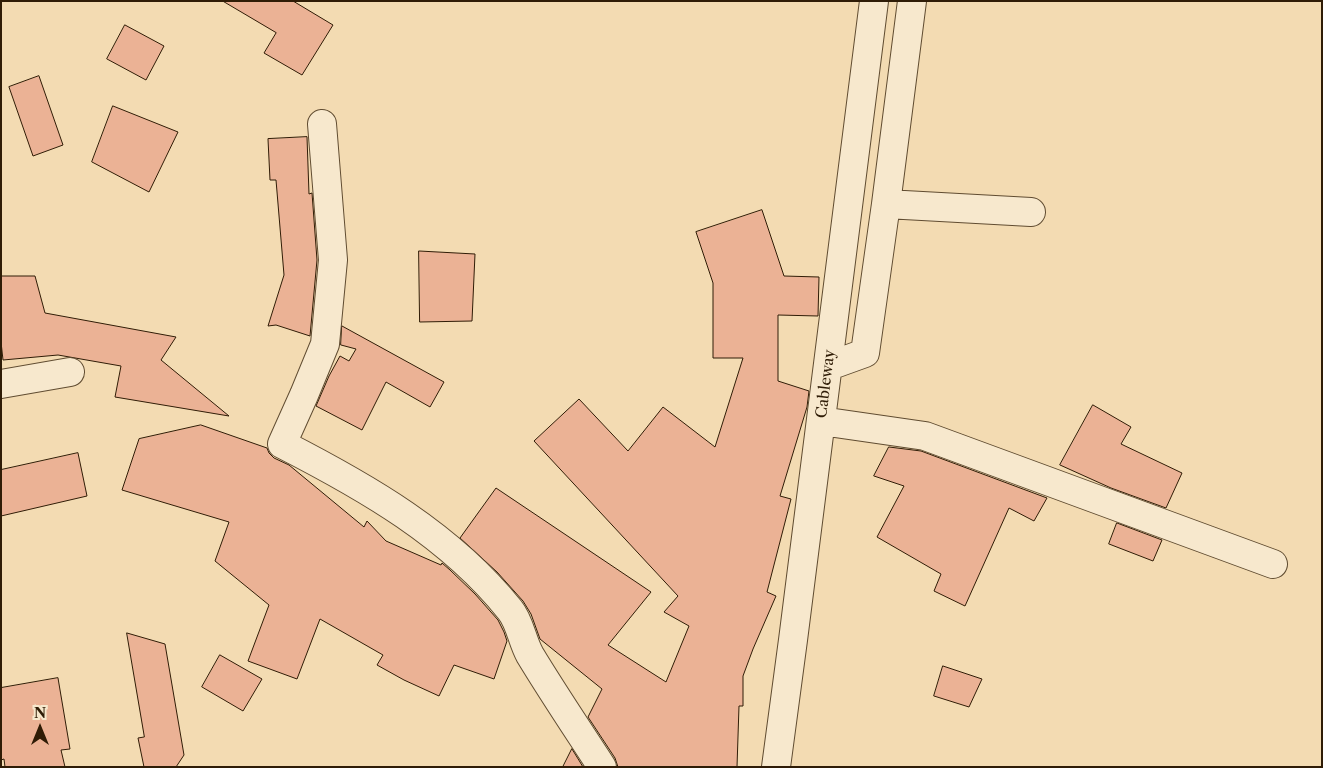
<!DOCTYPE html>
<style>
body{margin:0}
#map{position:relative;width:1323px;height:768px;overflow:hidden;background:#f3dbb2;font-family:"Libre Caslon Text",serif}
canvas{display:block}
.frame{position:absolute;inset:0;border:2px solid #2f1c06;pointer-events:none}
.north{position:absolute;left:15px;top:703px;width:50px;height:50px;-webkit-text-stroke:4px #f7e8cd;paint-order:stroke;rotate:0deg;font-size:14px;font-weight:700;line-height:20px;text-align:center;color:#2f1c06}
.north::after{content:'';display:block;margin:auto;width:18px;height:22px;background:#2f1c06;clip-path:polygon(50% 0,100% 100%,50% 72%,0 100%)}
</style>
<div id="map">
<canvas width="1323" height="768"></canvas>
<div class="frame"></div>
<div class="north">N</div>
</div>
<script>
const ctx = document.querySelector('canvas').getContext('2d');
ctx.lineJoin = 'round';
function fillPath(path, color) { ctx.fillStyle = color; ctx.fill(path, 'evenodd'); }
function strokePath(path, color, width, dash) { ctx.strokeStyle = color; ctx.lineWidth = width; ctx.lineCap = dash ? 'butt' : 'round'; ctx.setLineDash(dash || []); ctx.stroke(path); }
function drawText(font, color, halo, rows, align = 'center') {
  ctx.font = font + ' "Libre Caslon Text",serif'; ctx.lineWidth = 4; ctx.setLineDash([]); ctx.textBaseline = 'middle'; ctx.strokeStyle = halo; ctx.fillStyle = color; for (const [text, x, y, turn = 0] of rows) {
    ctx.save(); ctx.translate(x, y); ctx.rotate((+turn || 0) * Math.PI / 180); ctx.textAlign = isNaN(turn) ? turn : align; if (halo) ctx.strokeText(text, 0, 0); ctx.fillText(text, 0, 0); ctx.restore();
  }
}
const building = new Path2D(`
 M223,1h70l40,24 -31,50 -38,-22 12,-20z
 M125,25l39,21 -18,34 -39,-21z
 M39,76l24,69 -30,11 -24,-69z
 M113,106l65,26 -29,60 -57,-30z
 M307,137l2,57 3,-1 5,67 -7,76 -34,-11 -8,1 16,-51 -8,-95h-6l-2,-41z
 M762,210l22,66 35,1 -1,39 -40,-1v66l31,10 -2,16 -27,89 11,3 -24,93 9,4 -23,53 -10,27v30h-4l-2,61h-119l-3,-9 -27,-41 14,-28 -62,-50 -9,-25 -8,-13 -26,-29 -37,-34 36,-50 155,104 -43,53 58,37 23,-56 -25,-14 14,-16 -144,-155 45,-42 49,52 35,-44 52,40 28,-89h-30v-75l-17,-51z
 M419,251l56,3 -3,67 -52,1z
 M1,276h34l10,37 131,24 -15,23 68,56 -114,-19 6,-31 -63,-11 -55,5 -2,-18z
 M342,326l102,56 -14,25 -44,-25 -24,48 -46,-24 13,-30 11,-20 9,5 7,-12 -15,-4z
 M1093,405l38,22 -10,17 61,29 -16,35 -55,-20 -51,-23z
 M201,425l66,23 2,5 5,5 15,7 75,62 3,-6 19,20 55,24 1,-2 8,7 25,24 23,26 6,12 3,9 -13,38 -40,-14 -15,31 -35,-16 -27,-15 6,-10 -63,-36 -23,60 -49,-18 21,-56 -54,-44 14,-39 -107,-32 17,-51z
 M889,447l32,4 126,47 -13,23 -25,-13 -44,98 -31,-15 7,-17 -64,-37 27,-51 -30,-10z
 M78,453l9,43 -86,20v-46z
 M1117,523l45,17 -9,21 -44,-17z
 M127,633l38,11 19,111 -8,12h-32l-6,-29 6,-1z
 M220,655l42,24 -19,32 -41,-24z
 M943,666l39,13 -13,28 -35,-11z
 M58,678l12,71 -9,1 4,17h-60l-1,-8 -3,1v-72z
 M572,749l8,13 3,5h-20z`);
fillPath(building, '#ebb295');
strokePath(building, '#2f1c06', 1);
const minor = new Path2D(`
 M322,124l11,136 -8,84 -21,51 -22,49c84,43 168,91 228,166 10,12 12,31 20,45 23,38 48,75 72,112
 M886,204l26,-203
 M829,366l36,-13 21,-149 145,8
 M1,384l69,-12
 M821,421l104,15 348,128
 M776,767l17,-127 81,-639`);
strokePath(minor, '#604c31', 30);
strokePath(minor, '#f7e8cd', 28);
drawText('15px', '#2f1c06', '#f7e8cd', [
 ["Cableway",826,384,-83]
]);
</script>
